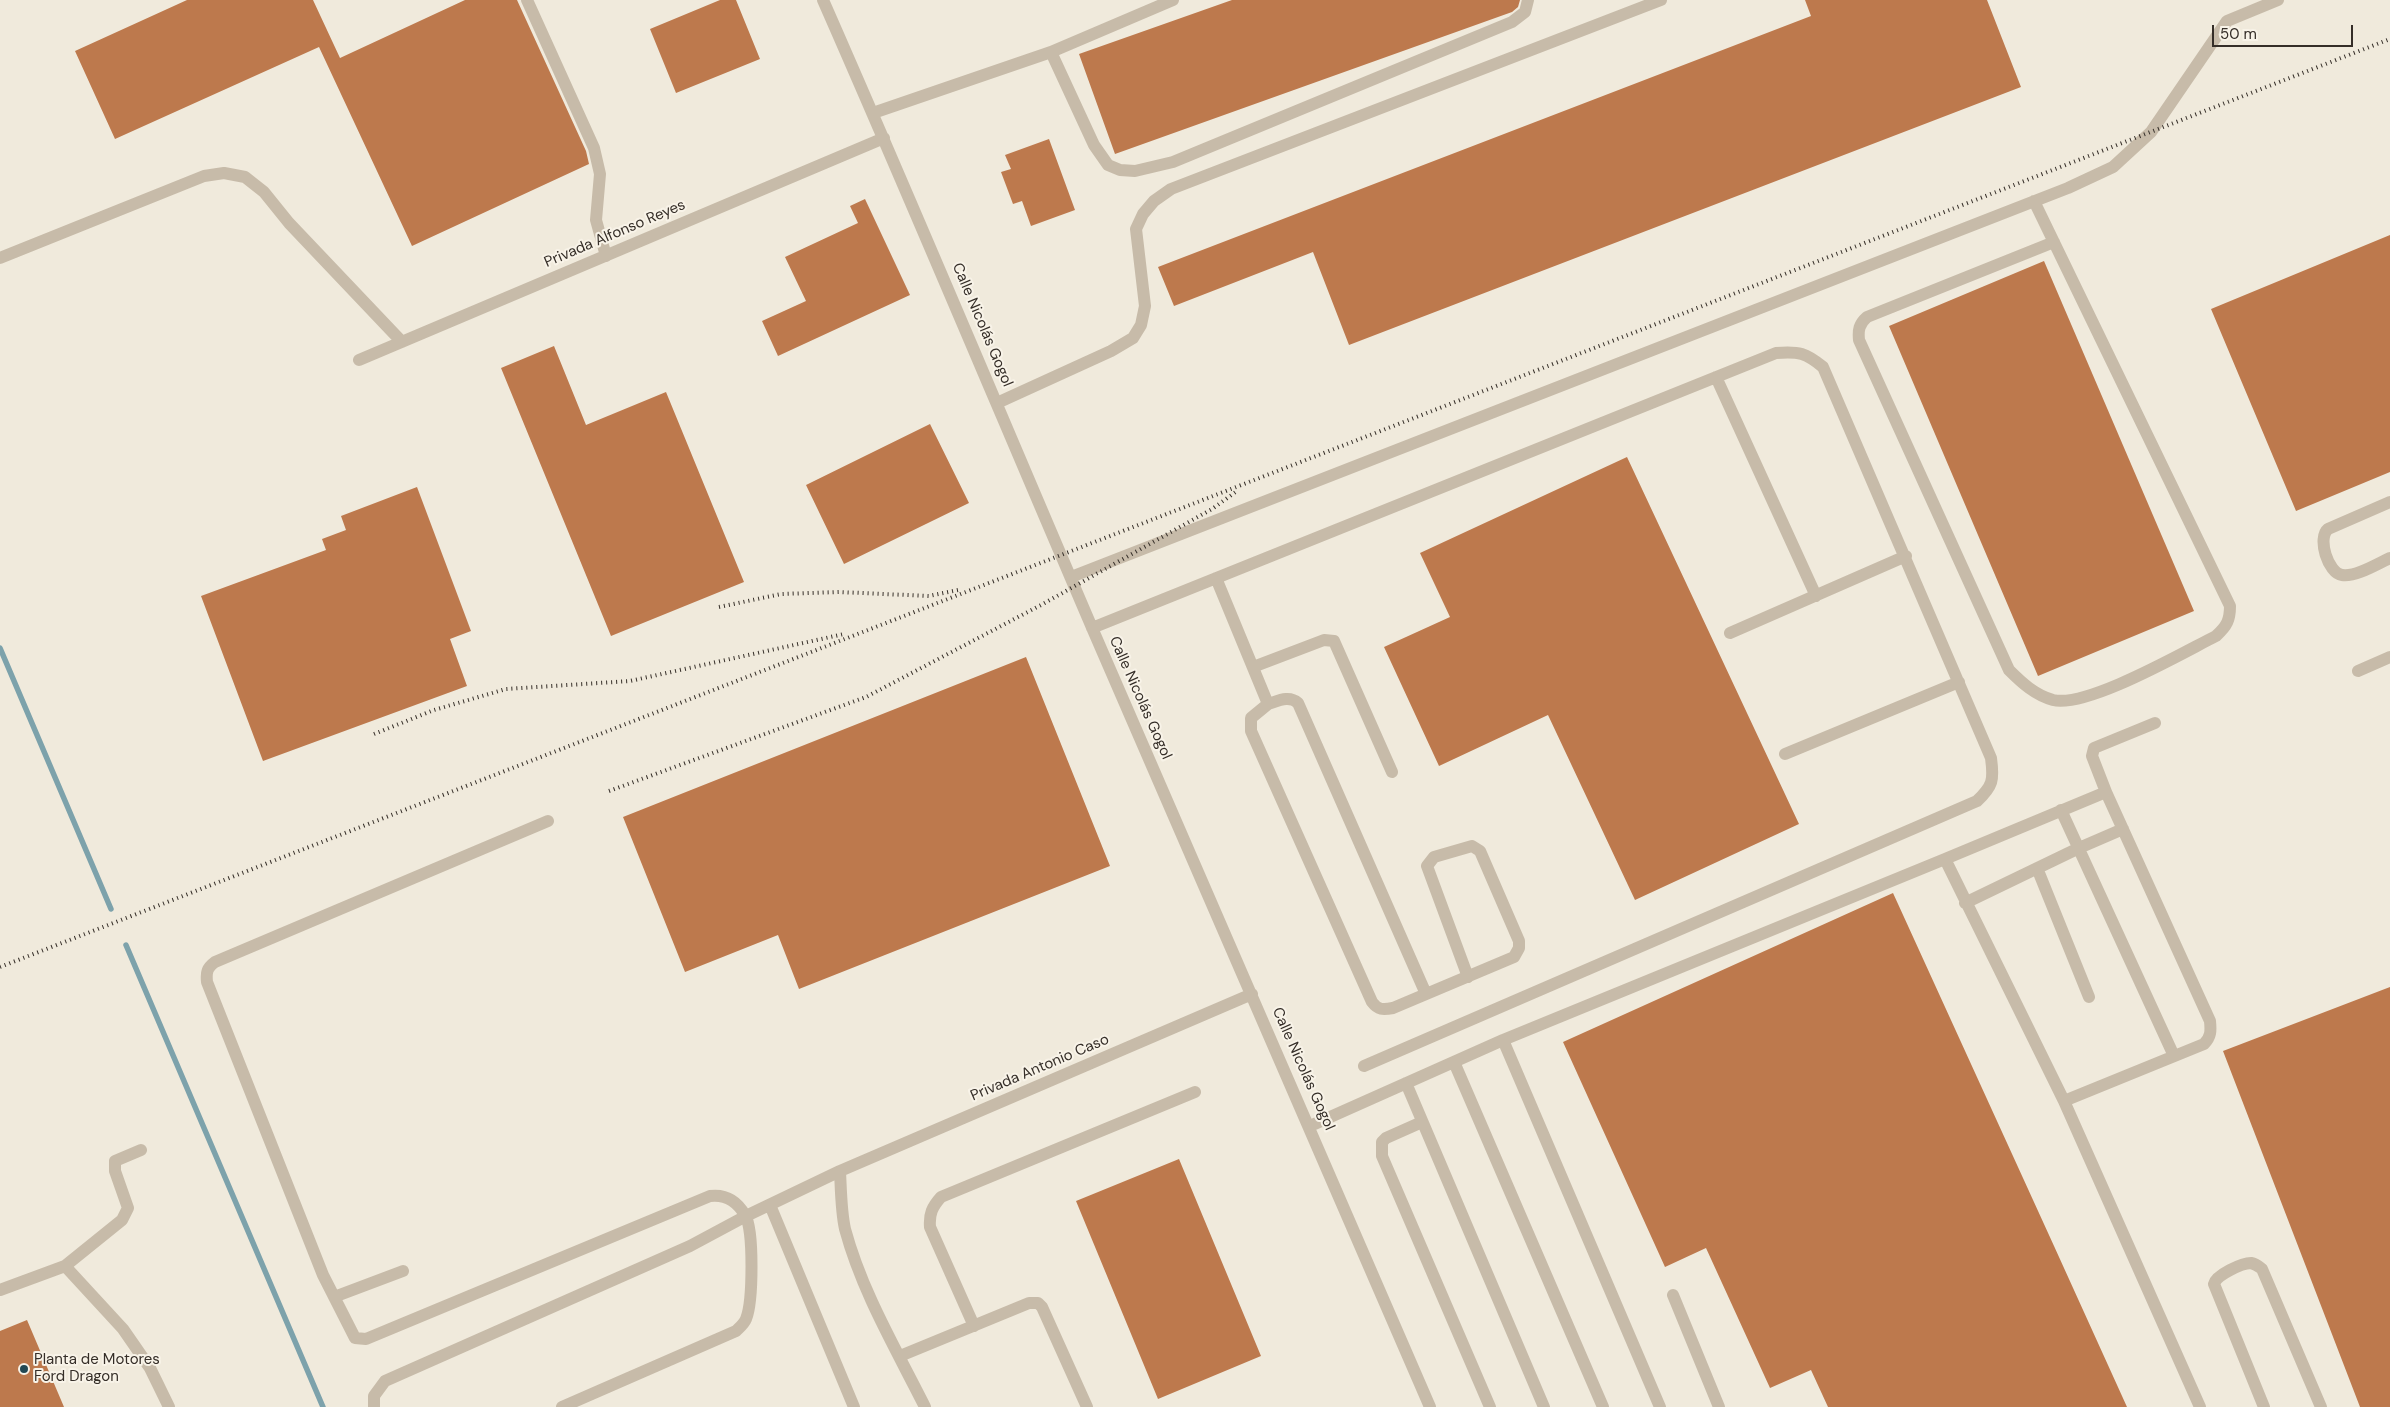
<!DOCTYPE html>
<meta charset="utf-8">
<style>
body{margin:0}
#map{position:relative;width:2390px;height:1407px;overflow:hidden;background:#f0eadc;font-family:"DM Sans",sans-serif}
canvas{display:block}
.scale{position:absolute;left:2212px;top:25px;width:141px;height:22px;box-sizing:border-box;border:2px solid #352e28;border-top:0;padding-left:6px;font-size:15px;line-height:18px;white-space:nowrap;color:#352e28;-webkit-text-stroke:4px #f8f3e8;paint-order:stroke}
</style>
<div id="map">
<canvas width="2390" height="1407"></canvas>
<div class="scale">50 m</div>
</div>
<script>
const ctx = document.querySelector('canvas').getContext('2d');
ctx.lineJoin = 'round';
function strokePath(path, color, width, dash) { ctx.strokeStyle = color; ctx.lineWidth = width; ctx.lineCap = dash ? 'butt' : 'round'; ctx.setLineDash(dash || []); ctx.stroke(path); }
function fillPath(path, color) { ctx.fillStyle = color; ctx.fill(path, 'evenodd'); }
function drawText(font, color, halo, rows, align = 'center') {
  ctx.font = font + ' "DM Sans",sans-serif'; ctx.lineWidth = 4; ctx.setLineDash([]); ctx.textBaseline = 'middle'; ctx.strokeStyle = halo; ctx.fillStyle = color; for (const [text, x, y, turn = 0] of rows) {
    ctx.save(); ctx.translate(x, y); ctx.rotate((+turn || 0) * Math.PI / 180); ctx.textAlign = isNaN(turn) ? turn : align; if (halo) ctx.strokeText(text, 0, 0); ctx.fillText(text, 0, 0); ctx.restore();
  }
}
strokePath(new Path2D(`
 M0,648l111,261
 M126,945l197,462`), '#7da2ab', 5.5);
fillPath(new Path2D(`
 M187,0h126l27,58 125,-58h52l69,151 3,13 -177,82 -93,-199 -204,92 -40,-88z
 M720,0h16l24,59 -84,34 -26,-64z
 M1232,0h288l-2,7 -6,5 -397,142 -36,-100z
 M1805,0h182l34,87 -672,258 -36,-93 -139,54 -16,-39 653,-251z
 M1049,139l26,71 -44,16 -9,-25 -9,3 -12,-32 10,-3 -6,-14z
 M865,199l45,96 -132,61 -16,-35 44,-20 -21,-44 73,-34 -8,-17z
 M2390,235v237l-94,39 -85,-202z
 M2044,261l150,350 -156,65 -149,-350z
 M554,346l32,79 80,-33 78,190 -133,54 -110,-268z
 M930,424l39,79 -125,61 -38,-79z
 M1627,457l172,367 -164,76 -87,-185 -109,51 -55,-119 66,-30 -30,-64z
 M417,487l54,144 -21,8 17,47 -204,75 -62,-165 125,-46 -4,-11 24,-9 -5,-14z
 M1026,657l84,209 -311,123 -21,-54 -93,37 -62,-155z
 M1893,893l161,353 73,161h-299l-17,-37 -41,18 -64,-140 -41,19 -102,-225z
 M2390,987v420h-30l-137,-356z
 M1179,1159l82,197 -103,43 -82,-198z
 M27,1320l37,87h-64v-76z`), '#bd794d');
strokePath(new Path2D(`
 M527,0l67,148 6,26 -4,46 10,36
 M823,0c92,209 180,420 270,630 111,259 226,517 337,777
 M1051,52l43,93 14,20 12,5 15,1 38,-9 339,-140 13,-10 3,-12
 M873,113l178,-61 122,-52
 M2034,201l196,405c0,14 -3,20 -14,30 -34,17 -129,72 -163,64 -18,-5 -31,-17 -44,-30l-150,-330c-1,-10 0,-16 8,-23l187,-75
 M0,258l204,-82 20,-3 21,4 19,15 25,31 113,119
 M359,360l525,-222
 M1716,377l100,219
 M997,403l114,-52 22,-13 8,-13 4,-19 -9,-77 7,-15 11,-13 17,-12 490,-189
 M2390,502l-62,27c-11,9 0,44 14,46 14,2 35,-11 48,-17
 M1071,577l997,-389 45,-21 38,-35 76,-111 51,-21
 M1216,578l52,126 -17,14v13l121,271c6,8 11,8 21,6l121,-51 5,-9v-7l-39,-90 -8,-5 -38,11 -7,9 41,111
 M1092,628l684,-275c23,-2 30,0 47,14l168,391c3,22 2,28 -14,43l-613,265
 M1730,633l176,-77
 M1253,667l71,-27 10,1 58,131
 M2358,671l32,-14
 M1268,704c10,-3 21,-9 30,-1l128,291
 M1785,754l174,-72
 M2106,792l-14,-36 2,-8 61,-25
 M2061,810l113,246
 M548,821l-333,141c-8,6 -9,10 -8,20l116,293 32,63 11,1 344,-143c16,-2 27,5 35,19 9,15 8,87 1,104 -2,5 -6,8 -10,12l-174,76
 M1945,859l161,-67 104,229c1,10 1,16 -6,23l-140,57
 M2037,868l52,129
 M1965,903l114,-55 44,-19
 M1503,1040l157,367
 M1454,1062l149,345
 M1406,1083l138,324
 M1422,1122l-36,16 -4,4v14l108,251
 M1310,1126l193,-86 442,-181 119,242 136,306
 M840,1171c1,19 1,40 5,58 17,63 51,120 80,178
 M770,1205l84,202
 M65,1266l57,-46 6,-12 -13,-37v-10l26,-11
 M0,1290l65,-24 58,63 27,39 19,39
 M1673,1295l46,112
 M334,1297l69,-26
 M974,1326l-44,-99c-1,-13 2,-20 11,-30l254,-105
 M900,1356l129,-53h9l4,4 45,100
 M374,1407v-11l11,-15 305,-135 56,-30 94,-45 412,-177
 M2264,1407l-50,-123c2,-9 28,-21 37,-21 5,1 7,3 11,6l59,138`), '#c7bba9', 12);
strokePath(new Path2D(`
 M719,607l62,-13 58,-2 90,4 29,-6
 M374,734l60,-24 72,-21 124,-8 214,-47
 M609,791l257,-94 175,-92 171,-96 25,-18
 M0,967l2390,-928`), '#352e28', 4, [1, 4]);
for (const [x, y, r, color] of [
 [24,1369,5,"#214853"]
]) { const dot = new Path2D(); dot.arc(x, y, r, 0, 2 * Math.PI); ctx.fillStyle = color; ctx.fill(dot); strokePath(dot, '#f8f3e8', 2); }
drawText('15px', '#352e28', '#f8f3e8', [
 ["Privada Alfonso Reyes",615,234,-23],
 ["Calle Nicolás Gogol",982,325,67],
 ["Calle Nicolás Gogol",1140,698,66],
 ["Privada Antonio Caso",1040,1068,-23],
 ["Calle Nicolás Gogol",1303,1069,66]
]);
drawText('15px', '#352e28', '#f8f3e8', [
 ["Planta de Motores",34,1360],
 ["Ford Dragon",34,1377]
], 'left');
</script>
